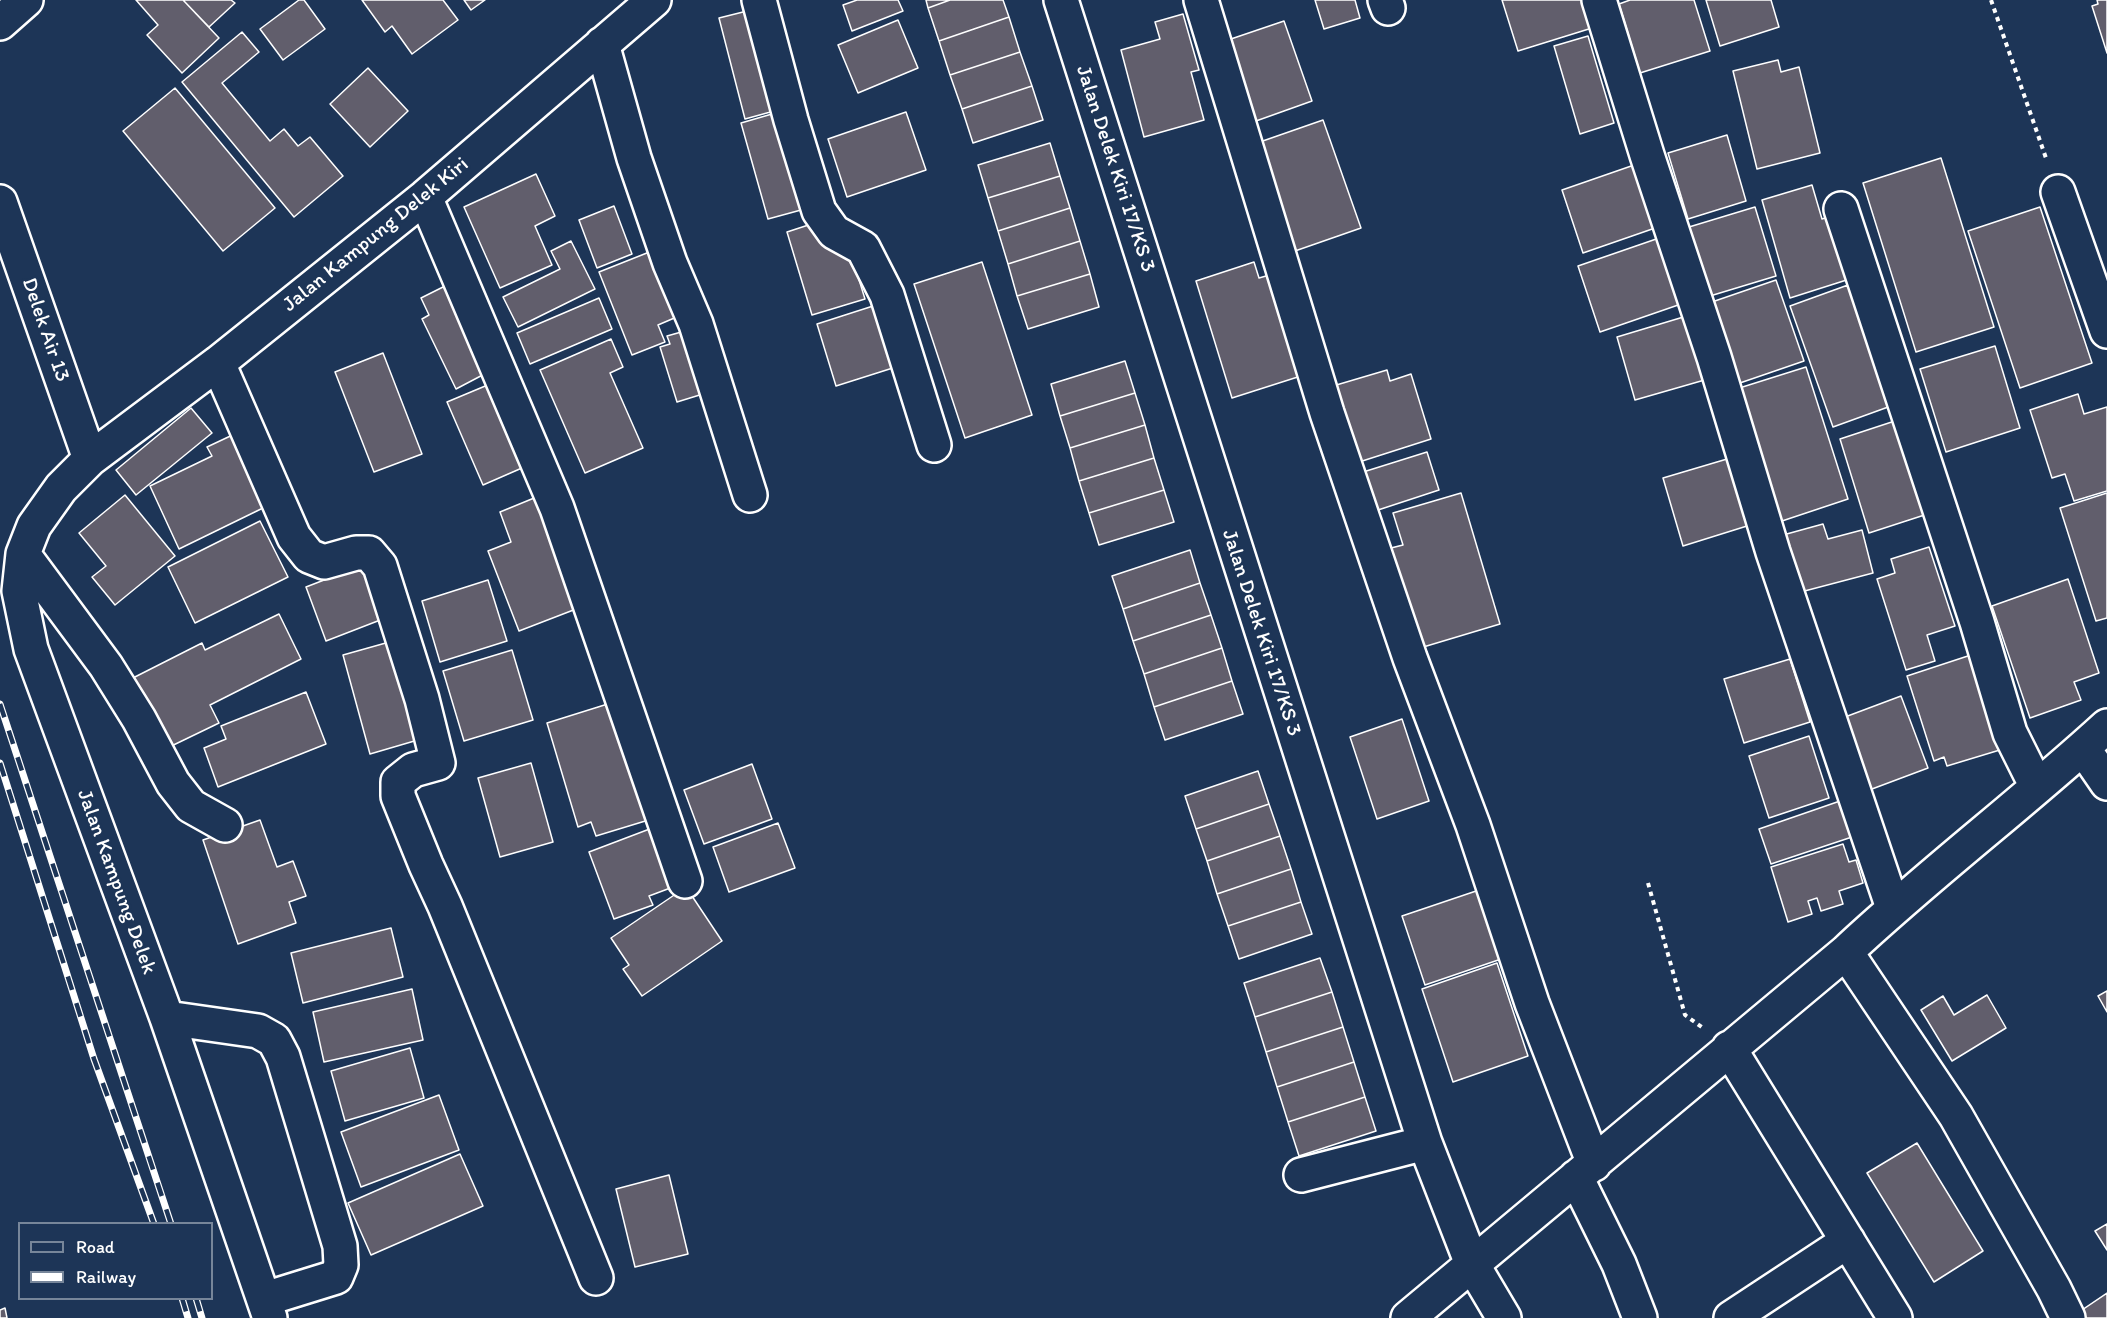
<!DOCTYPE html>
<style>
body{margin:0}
#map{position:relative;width:2107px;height:1318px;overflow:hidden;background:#1d3557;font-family:Itim,sans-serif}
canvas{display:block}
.legend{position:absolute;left:18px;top:1222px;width:195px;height:78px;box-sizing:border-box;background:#1d3557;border:2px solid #77869a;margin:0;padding:8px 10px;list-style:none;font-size:18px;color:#fff}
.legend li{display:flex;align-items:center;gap:12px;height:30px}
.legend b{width:30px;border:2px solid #77869a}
</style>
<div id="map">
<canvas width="2107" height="1318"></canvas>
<ul class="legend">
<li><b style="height:8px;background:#1d3557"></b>Road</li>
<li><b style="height:8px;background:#fff"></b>Railway</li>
</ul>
</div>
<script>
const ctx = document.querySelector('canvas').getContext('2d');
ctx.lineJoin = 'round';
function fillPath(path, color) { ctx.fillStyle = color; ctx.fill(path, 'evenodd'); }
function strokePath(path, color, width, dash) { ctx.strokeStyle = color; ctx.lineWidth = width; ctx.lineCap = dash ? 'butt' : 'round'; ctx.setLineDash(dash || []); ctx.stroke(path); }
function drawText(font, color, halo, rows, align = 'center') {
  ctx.font = font + ' Itim,sans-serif'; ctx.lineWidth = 5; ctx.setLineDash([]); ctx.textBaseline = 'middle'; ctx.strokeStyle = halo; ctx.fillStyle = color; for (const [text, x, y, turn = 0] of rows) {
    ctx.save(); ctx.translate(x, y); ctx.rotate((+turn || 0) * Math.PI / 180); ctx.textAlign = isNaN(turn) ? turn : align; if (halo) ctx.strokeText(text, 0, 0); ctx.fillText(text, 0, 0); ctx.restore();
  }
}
const building = new Path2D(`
 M136,0h47l36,38 -37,35 -35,-38 11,-10z
 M183,0h48l4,3 -26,24z
 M299,0h5l21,29 -42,31 -23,-31z
 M362,0h81l15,20 -46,34 -20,-28 -7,6z
 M464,0h21l-14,10z
 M857,0h41l5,11 -51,20 -9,-26z
 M926,0h24l-22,8z
 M950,0h53l6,17 -70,24 -11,-33z
 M1315,0h40l5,18 -36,11z
 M1502,0h82l8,28 -74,23z
 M1630,0h64l16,51 -70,22 -21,-69z
 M1706,0h65l8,27 -59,19z
 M2097,0h10v53l-15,-47 6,-2z
 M759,8l26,100 -40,11 -26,-101z
 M1183,14l16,56 -8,2 13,48 -60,17 -23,-87 39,-11 -5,-17z
 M1009,17l11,35 -70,23 -11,-34z
 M898,20l20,48 -60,25 -20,-48z
 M1284,21l28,80 -56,20 -28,-81z
 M242,32l17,20 -37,31 48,58 14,-12 14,17 12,-9 33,39 -49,41 -112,-135z
 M1588,36l26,87 -34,11 -26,-88z
 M1020,52l12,34 -70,23 -12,-34z
 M1778,60l3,12 18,-5 21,86 -63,16 -24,-98z
 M368,68l40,43 -38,36 -40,-43z
 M1032,86l11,34 -70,23 -11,-34z
 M175,88l100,120 -52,43 -100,-120z
 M796,107l27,97 -55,15 -27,-96z
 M906,112l20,58 -79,27 -19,-58z
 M1323,120l38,108 -66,23 -38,-108z
 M1727,135l19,66 -58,18 -20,-66z
 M1050,143l10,33 -72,22 -10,-33z
 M1941,158l53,169 -78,25 -53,-169z
 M1637,164l21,63 -75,26 -21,-63z
 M536,174l19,42 -20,10 17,39 -52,23 -36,-81z
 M1060,176l10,32 -72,23 -10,-33z
 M1812,185l10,34 15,-5 19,63 -66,21 -28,-98z
 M614,206l18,48 -35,14 -18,-48z
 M1755,207l21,69 -66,20 -21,-69z
 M2040,207l52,156 -72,25 -52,-157z
 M1070,208l10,33 -72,23 -10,-33z
 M839,215l26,84 -53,16 -25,-83z
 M1662,237l22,66 -84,29 -22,-66z
 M571,241l24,48 -77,38 -15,-30 57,-28 -9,-18z
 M1080,241l10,33 -73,22 -9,-32z
 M667,245l26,65 -35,15 7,17 -33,13 -33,-83z
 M982,262l50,153 -67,23 -51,-154z
 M1254,262l5,16 14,-4 31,101 -72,23 -36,-117z
 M1090,274l9,33 -71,22 -11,-33z
 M1776,280l28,81 -67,23 -28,-81z
 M451,283l43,86 -38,20 -34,-70 7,-4 -8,-17z
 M1848,285l17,48 37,69 -69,25 -43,-121z
 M599,298l13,31 -82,35 -13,-31z
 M898,298l20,62 -82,26 -19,-62z
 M1690,315l18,64 -73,21 -18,-63z
 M692,329l40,56 -55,17 -17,-55 10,-3 -3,-8z
 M611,339l12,28 -13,6 33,75 -58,25 -45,-103z
 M1995,346l25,82 -74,24 -26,-83z
 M383,353l39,101 -48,18 -39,-100z
 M1125,361l10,32 -75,23 -9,-32z
 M1806,367l42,132 -72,24 -43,-133z
 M1387,370l3,11 21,-7 20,65 -75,24 -23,-77z
 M490,384l48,77 -55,24 -36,-83z
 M1135,393l10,32 -75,23 -10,-32z
 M2078,394l6,20 23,-7v84l-33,10 -9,-27 -13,4 -22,-68z
 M191,408l21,25 -76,62 -20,-25z
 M1916,414l30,94 -77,25 -29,-94z
 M1145,425l9,33 -75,23 -9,-33z
 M241,431l28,62 -10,5 4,10 -84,41 -29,-63 62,-30 -5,-9z
 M1427,452l12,38 -67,22 -12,-39z
 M1154,458l10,32 -75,23 -10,-32z
 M1727,459l20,67 -64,20 -20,-68z
 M1164,490l10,32 -75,23 -10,-32z
 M1461,493l39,131 -80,24 -29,-100 12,-3 -10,-32z
 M2107,493v125l-11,3 -36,-113z
 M125,495l50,61 -60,49 -23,-28 14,-11 -27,-33z
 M539,496l50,108 -70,27 -31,-80 23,-9 -11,-30z
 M260,521l28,56 -93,46 -27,-56z
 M1823,524l5,15 34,-9 11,43 -76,20 -14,-58z
 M1929,547l26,79 -28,9 8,26 -29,9 -29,-91 18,-6 -4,-14z
 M1190,550l10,33 -77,26 -11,-33z
 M368,563l20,54 -62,24 -20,-54z
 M2068,579l31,94 -25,9 7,18 -51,18 -38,-112z
 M488,580l19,61 -67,21 -18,-61z
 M1200,583l11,32 -78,26 -10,-32z
 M279,614l22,45 -91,46 9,18 -60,29 -34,-70 77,-39 3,7z
 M1211,615l11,33 -78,26 -11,-33z
 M400,639l28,98 -58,17 -27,-99z
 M1222,648l10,33 -78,26 -10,-33z
 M512,650l21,70 -69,21 -21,-70z
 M1983,651l30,95 -66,20 -3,-9 -10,4 -27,-85z
 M1790,659l20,63 -66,21 -20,-64z
 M1232,681l11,33 -78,26 -11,-33z
 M306,692l20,52 -108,43 -14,-39 22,-9 -5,-13z
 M1901,696l27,72 -64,24 -27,-72z
 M630,697l35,118 -69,21 -5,-14 -13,5 -31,-104z
 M1402,719l27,82 -52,18 -27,-82z
 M1809,736l20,62 -60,20 -20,-62z
 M531,763l22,79 -53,15 -22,-79z
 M752,764l20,55 -68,25 -20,-54z
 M1258,771l11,33 -73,25 -11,-33z
 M1840,801l12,36 -81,27 -12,-35z
 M1269,804l11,32 -73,25 -11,-32z
 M260,820l17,47 16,-6 13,35 -17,6 7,21 -58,21 -35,-104z
 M668,822l21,59 -40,15 4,9 -39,14 -25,-67z
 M778,823l17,45 -66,24 -16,-45z
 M1280,836l11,33 -74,25 -10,-33z
 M1843,844l6,18 7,-2 7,23 -24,8 4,13 -22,7 -4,-13 -9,3 4,13 -24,8 -17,-55z
 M1291,869l10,33 -73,24 -11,-32z
 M686,887l36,54 -80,55 -19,-27 6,-4 -18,-27z
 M1485,888l22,69 -82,28 -23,-69z
 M1301,902l11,32 -73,25 -11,-33z
 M391,928l12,49 -100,26 -12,-50z
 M1320,958l12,34 -77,25 -11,-34z
 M1497,963l31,93 -75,26 -31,-93z
 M412,989l11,51 -99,22 -11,-50z
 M2107,991v21l-9,-16z
 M1332,992l11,35 -77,25 -11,-35z
 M1987,995l19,33 -54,33 -31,-51 22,-14 11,19z
 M1343,1027l11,35 -77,25 -11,-35z
 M410,1048l14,50 -79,23 -14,-50z
 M1354,1062l11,35 -77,25 -11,-35z
 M439,1095l20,55 -98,37 -20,-55z
 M1365,1097l11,34 -77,25 -11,-34z
 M1917,1143l66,108 -49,31 -67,-109z
 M460,1154l23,52 -112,49 -23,-52z
 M669,1175l19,79 -53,13 -19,-78z
 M2107,1224v26l-12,-19z
 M2107,1293v25h-37z
 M5,1308l2,10h-7v-8z`);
fillPath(building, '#615e6c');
strokePath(building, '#fff', 1.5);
const street = new Path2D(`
 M759,0l32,120 28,91 15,21 29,16 24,47 47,150
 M1061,0l364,1143 -124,32
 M1201,0l126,413 83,245 63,167 59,178 62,161
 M1385,0l3,8
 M1599,0l48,155 67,202 59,195 120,356
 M0,23l26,-23
 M602,44l32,114 36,105 26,61 54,171
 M2058,192l49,139
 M425,197l132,311 128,373
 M0,202l90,257
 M1841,209l136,413 33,111 27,54
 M218,363l76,174 15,19 15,6 32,-9h13l11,13 42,133 16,64 -25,7 -15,12v14l28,69 19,41 151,372
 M23,554l83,112 33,53 34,64 18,23 34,19
 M2083,748l24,35
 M1846,952l110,164 98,173 14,29
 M167,1018l91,13 16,9 9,17 57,189 1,19 -5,12 -71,22
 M1729,1048l166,270
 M1425,1143l47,121 32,54
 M1576,1177l43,87 21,54
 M270,1318l-103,-300 -136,-369 -12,-58 4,-37 11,-28 27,-38 29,-29 128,-96 207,-166 229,-197
 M1408,1318l438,-366c84,-79 176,-148 261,-226
 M1731,1318l117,-77`);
strokePath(street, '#fff', 38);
strokePath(new Path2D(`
 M1991,0l56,161
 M1648,883l37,132 18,13`), '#fff', 4, [4.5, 4.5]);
strokePath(street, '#1d3557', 33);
const rail = new Path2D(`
 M0,704l171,520
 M0,763l94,296 60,165
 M182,1298l6,20
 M196,1298l6,20`);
strokePath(rail, '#fff', 7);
strokePath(rail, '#1d3557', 4.5, [14]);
drawText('21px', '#fff', '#1d3557', [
 ["Jalan Delek Kiri 17/KS 3",1115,169,72],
 ["Jalan Kampung Delek Kiri",376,235,-39],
 ["Delek Air 13",45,330,71],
 ["Jalan Delek Kiri 17/KS 3",1261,633,72],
 ["Jalan Kampung Delek",116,882,70]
]);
</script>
